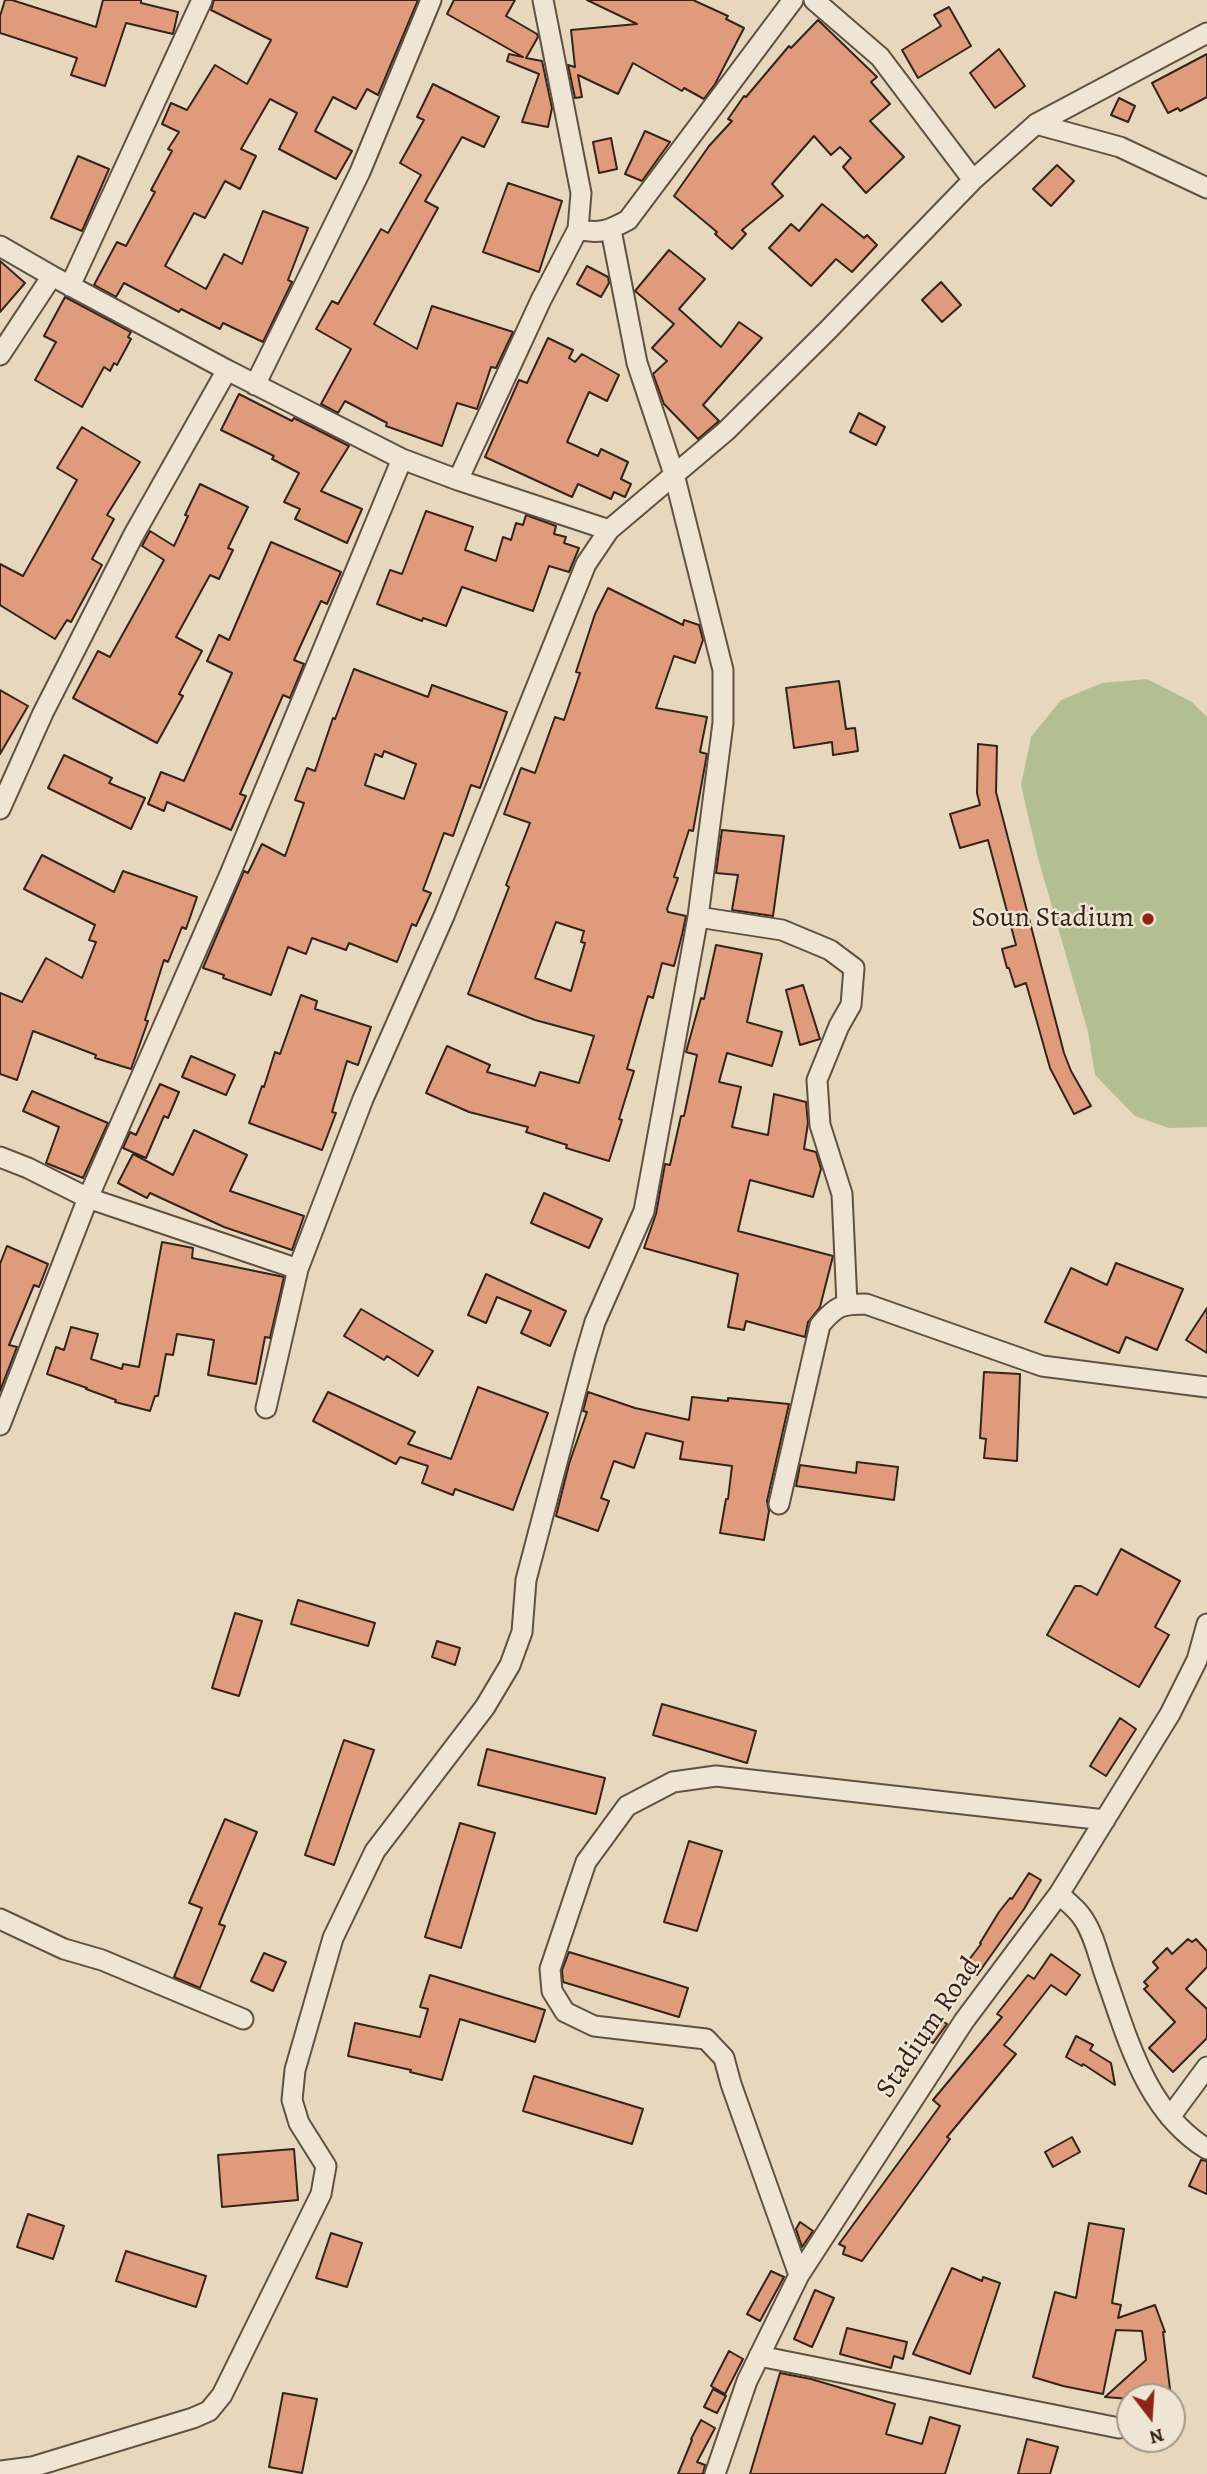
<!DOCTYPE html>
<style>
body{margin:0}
#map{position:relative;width:1207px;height:2474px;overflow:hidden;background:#e7d7bd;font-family:Alegreya,serif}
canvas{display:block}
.north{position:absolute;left:1116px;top:2383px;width:70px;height:70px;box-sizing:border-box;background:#efe5d4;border:2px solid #a49889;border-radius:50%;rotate:163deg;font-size:19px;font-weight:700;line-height:28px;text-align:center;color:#342419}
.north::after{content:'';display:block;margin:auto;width:24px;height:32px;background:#8f2418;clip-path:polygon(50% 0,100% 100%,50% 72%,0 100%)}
</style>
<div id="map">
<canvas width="1207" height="2474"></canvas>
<div class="north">N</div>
</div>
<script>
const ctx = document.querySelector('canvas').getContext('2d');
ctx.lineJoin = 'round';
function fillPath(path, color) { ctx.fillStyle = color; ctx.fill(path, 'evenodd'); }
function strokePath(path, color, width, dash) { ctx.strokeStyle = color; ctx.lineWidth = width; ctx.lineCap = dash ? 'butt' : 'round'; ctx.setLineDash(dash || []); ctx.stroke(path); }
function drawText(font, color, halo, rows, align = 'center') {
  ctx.font = font + ' Alegreya,serif'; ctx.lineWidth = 5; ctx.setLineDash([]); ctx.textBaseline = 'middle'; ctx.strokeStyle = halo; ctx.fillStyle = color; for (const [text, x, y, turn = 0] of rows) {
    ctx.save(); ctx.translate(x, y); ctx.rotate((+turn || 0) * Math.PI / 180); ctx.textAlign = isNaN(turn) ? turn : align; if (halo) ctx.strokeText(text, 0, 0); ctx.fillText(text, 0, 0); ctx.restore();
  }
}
fillPath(new Path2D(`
 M1147,679l45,23 15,15v410l-38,1 -34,-12 -40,-41 -7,-43 -50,-174 -17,-73 10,-48 30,-37 41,-17z`), '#b3bf93');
const building = new Path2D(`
 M5,0h7l84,27 7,-27h38v3l37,9 -5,22 -47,-11 -21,63 -34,-11 6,-17 -77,-25v-17z
 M214,0h204l-40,95 -11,-6 -11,20 -23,-12 -18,34 37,20 -16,28 -57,-30 18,-36 -27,-14 -29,50 15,7 -16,33 -15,-8 -20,37 -11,-5 -29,53 41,23 18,-35 18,10 21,-53 45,17 -20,52 4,2 -29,60 -40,-19 -3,6 -39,-20 -2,3 -55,-29 -8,14 -22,-12 23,-43 9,4 29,-54 -4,-2 21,-39 -4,-2 11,-17 -17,-8 9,-21 16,7 28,-45 32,19 24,-44 -60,-30z
 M454,0h61l-9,16 31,18 1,3 -12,21 16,3 10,47 -4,19 -26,-5 17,-48 -32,-13 2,-7 14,3 -76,-43z
 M587,0h106l35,16 -2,3 18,9 -29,56 -11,15 -20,-11 -2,3 -49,-28 -15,31 -40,-19 4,22 -7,1 -7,-33 7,2 -4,-37 66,-6z
 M949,7l22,39 -53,32 -16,-28 39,-24 -7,-11z
 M818,20l59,57 -6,5 19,22 -20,17 34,36 -38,36 -23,-26 8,-9 -11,-11 -9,8 -17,-19 -42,48 11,12 -41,34 4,4 -14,15 -17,-15 2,-2 -43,-36 35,-50 23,-25 -4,-2 16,-23 2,1 43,-51 2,2z
 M999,49l26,37 -30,22 -25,-35z
 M1207,54v43l-27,14 -2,-3 -10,5 -16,-30z
 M433,84l66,33 -15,30 -22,-10 -37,64 13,7 -64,116 43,25 15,-43 81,26 -17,36 -5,-1 -14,42 -20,-6 -15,43 -56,-20 1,-3 -42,-22 -7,12 -17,-9 30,-55 -35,-20 16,-28 6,3 43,-75 7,4 33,-58 -21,-12 24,-43 -7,-3z
 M1119,98l16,8 -7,16 -17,-7z
 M645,131l25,11 -28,39 -17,-7z
 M611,138l6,31 -18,4 -6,-31z
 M78,156l31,13 -27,62 -31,-13z
 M1057,165l17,16 -23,25 -18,-17z
 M508,183l54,18 -23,71 -56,-20z
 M822,204l42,34 3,-3 10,10 -25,27 -16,-13 -25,27 -42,-38 22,-24 8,7z
 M669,250l36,29 -26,30 42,38 18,-25 23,16 -59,67 16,16 -21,18 -34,-35 -11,-30 14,-13 -15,-13 22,-24 -39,-33z
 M0,261l25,22 -25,29z
 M587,266l21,11 1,6 -8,14 -24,-13z
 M941,282l20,23 -19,17 -20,-22z
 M65,297l66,35 -3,5 3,2 -14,26 -3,-2 -4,8 -6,-4 -22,40 -47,-27 21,-38 -12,-6z
 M548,338l25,12 -4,8 6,4 7,-8 37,21 -12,26 -18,-9 -22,50 31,14 3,-7 27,13 -7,17 10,5 -6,13 -11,-5 -3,7 -33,-15 -6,13 -87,-40 34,-77 8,3z
 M239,394l53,27 2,-3 55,28 -28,45 41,18 -15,34 -52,-24 5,-10 -16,-7 15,-29 -27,-14 2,-3 -53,-26z
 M859,413l26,14 -9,18 -26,-13z
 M82,427l58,35 -33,53 7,4 -22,40 10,6 -31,57 -4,-2 -12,19 -55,-34v-41l23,12 54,-96 -20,-12z
 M200,484l48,23 -20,41 5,2 -14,29 -9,-4 -34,62 26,14 -23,43 4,2 -26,47 -84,-45 25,-47 12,6 54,-97 -22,-14 8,-15 24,15 14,-30 -3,-1z
 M426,511l47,16 -8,23 31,11 7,-24 8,3 5,-17 7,2 3,-10 30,11 -2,8 12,3 -2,6 15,5 -10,24 -20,-6 -16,45 -71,-24 -16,39 -23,-8 -1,3 -45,-17 13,-34 12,4z
 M271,542l70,30 -14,32 -6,-3 -27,59 10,4 -14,34 -7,-3 -23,53 -20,46 6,2 -15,34 -64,-28 -3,9 -16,-7 13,-32 23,9 48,-108 -25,-12 12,-26 10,5z
 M608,588l75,37 1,-5 15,5 4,15 -8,23 -21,-7 -18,52 51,9 -7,35 7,2 -14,77 -4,-1 -15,47 4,1 -11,31 1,3 18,4 -4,19 -8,31 -12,-3 -9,35 -5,-2 -21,73 7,2 -15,48 3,1 -13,41 -43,-13 1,-3 -41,-13 2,-5 -59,-15 -43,-19 21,-47 43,19 -3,7 48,14 5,-14 39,11 15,-47 -59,-16 -67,-26 41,-107 -3,-2 24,-62 -26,-9 17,-46 14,5 20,-56 9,3 16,-47 -4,-1 19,-58zM556,922l28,9 -3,11 4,1 -14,48 -36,-13z
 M354,669l74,28 4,-12 75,27 -27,76 -9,-3 -18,51 -9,-3 -21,57 8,3 -15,33 -4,-2 -15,38 -48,-19 -3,7 -34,-12 -6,16 -18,-7 -17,48 -48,-17 1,-3 -21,-7 41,-97 4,2 14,-29 23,12 19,-53 -9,-3 12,-32 8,3 18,-53 2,1zM384,751l32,13 -12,35 -39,-14 10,-31 7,3z
 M839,681l7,48 9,-1 3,23 -25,4 -1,-13 -38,6 -8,-60z
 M0,690l28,16 -28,48z
 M978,744l19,2 -1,46 68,261 7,18 20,35 -17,8 -24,-46 -24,-85 -11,4 -6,-19h-2l-5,-19 14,-4 -28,-105 -28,8 -10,-34 30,-9 -3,-12z
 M64,755l48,23 -3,5 36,15 -14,31 -83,-41z
 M722,830l62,6 -11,80 -41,-6 6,-35 -22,-2z
 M42,855l72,37 9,-21 74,26 -11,32 -4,-2 -14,35 -4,-2 -19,60 3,1 -17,48 -36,-11 1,-3 -63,-24 -16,49 -17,-6v-81l22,9 24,-44 36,20 14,-36 -7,-2 6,-15 -71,-36z
 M716,945l46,9 -15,68 35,10 -10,34 -45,-13 -8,29 22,5 -9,40 36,8 6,-41 32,8 2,21 -4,26 12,3 5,17 -8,28 -63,-17 -12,51 95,25 -13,51 -12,15 -3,15 -59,-16 -2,9 -16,-3 10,-53 -94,-26 12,-34 9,-50 5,1 11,-49h3l13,-61 -11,-3 15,-54 3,1z
 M803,985l17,54 -20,6 -14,-55z
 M301,995l16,6 -2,8 56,18 -13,38 -11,-4 -15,51 4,1 -14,37 -73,-27 13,-37 2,1 11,-35 5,2z
 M191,1056l44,19 -9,20 -44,-18z
 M160,1084l19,8 -11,26 -4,-2 -18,42 -23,-10 7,-16 6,3z
 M32,1091l76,32 -25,55 -37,-15 13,-36 -36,-16z
 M194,1130l53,25 -17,36 74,25 -12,34 -68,-23 -74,-34 -3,5 -29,-15 15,-29 40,21z
 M544,1193l58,26 -13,29 -58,-25z
 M162,1242l31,6 -1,10 92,19 -14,61 -5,-1 -9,47 -48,-9 6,-35 -37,-6 -4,21 -7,-1 -8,42h-3l-5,15 -35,-9 1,-2 -30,-11 1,-1 -40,-14 9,-27 8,3 7,-23 27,7 -7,25 31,10 1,-5 16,3z
 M7,1246l41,18 -9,23 -5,-2 -25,60 8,2 -17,44v-127z
 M1116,1263l67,26 -26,61 -31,-13 -7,16 -74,-31 26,-54 36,17z
 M486,1274l80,37 -16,35 -29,-13 10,-22 -34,-14 -11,26 -18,-8z
 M1207,1308v45l-21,-13z
 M361,1309l72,42 -15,25 -31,-20 -3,4 -40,-24z
 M984,1372l36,2 -3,87 -33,-3 2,-19 -6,-1z
 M478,1387l70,26 -35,97 -58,-21 -2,6 -31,-12 6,-17 -28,-9 -4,7 -83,-43 15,-29 87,40 -7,12 43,15z
 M588,1392l47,16 54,12 3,-23 36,4v-3l61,6 -22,97 2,10 -5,29 -44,-7 6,-34h2l4,-33 -52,-7 3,-17 -37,-9 -12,35 -20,-7 -13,37 8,3 -11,30 -42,-15 13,-52 18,-52 -4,-1z
 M857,1462l41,5 -4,33 -98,-14 4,-21 56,8z
 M1121,1549l59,32 -25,46 14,8 -30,52 -92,-52 28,-49h6l16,9z
 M298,1600l77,23 -7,23 -77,-22z
 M235,1613l27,8 -23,75 -27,-8z
 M437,1641l23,7 -5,17 -23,-8z
 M662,1704l94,27 -9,32 -94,-28z
 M1120,1718l16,11 -30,47 -16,-10z
 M344,1740l30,10 -40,115 -29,-10z
 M487,1749l118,29 -9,36 -118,-29z
 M225,1819l32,13 -38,92 6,2 -25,62 -26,-11 28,-69 -13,-5z
 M460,1823l35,10 -34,115 -36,-11z
 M689,1841l33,10 -25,80 -33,-9z
 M1029,1873l12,7 -17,29 -47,66 -12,-10 16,-21 -1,-1 19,-31 11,-14 2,1z
 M1188,1939l4,3 4,-3 11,12v16l-21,22 21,20v29l-34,34 -24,-24 26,-26 -31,-33 4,-3 -4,-4 14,-14 -5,-6 14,-14 5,6z
 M569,1952l119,36 -9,29 -116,-35 -1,-12z
 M264,1953l22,9 -13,29 -22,-10z
 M1051,1954l29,21 -14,20 -15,-10 -39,50 -8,10 12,9 -69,83 3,2 -88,122 -19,-7 2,-7 -6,-3 101,-138 -7,-6 69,-83 -5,-3 31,-39 6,4z
 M430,1975l115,35 -10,32 -75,-23 -18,61 -32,-8 1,-2 -63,-14 7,-33 65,14 8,-28 -8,-2z
 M934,2015l13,9 -14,19 -13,-10z
 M1076,2036l17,9 -3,5 21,13 4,22 -32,-21 -1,2 -16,-9z
 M534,2076l109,33 -11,35 -109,-33z
 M1072,2137l8,15 -27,15 -8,-15z
 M294,2149l4,51 -76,7 -4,-52z
 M1201,2160l6,1v33l-18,-8z
 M28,2214l36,12 -11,33 -36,-12z
 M800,2222l13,9 -11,16 -6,-18z
 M1089,2223l35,6 -12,74 9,2 -3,13 37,-13 10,27h-2l8,65h-41v2l-25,-2 41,-37 -4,-29 -26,-1 -13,64 -40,-8 -30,-9 22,-85 21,6z
 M331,2233l31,10 -15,44 -31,-9z
 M126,2251l80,25 -10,31 -80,-26z
 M952,2268l30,13 1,-4 17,6 -30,91 -57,-20z
 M771,2271l13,6 -24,44 -13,-7z
 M815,2290l19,8 -22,49 -18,-8z
 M847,2328l60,14 -4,17 -9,-3 -3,12 -51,-14z
 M729,2351l14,8 -18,35 -14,-8z
 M780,2373l31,6 84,25 -9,30 36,10 8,-27 30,9 -15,48h-195z
 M713,2389l13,7 -9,17 -13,-6z
 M283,2393l34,6 -15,74 -33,-6z
 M701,2420l14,8 -18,34 8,3 -2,9h-25l14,-34 -1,-1z
 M1027,2439l31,8 -8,27h-32z`);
fillPath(building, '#df9b7c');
strokePath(building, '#342419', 2);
const minor = new Path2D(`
 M814,0l66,57 93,123
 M1036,124l84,23 87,41
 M578,229c20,6 32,1 50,-9l165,-220
 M0,246l52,30 175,94 175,89 56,21 151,50
 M70,286l132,-286
 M0,355l52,-79
 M255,385l105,-213 71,-172
 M458,480l83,-180 37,-71 3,-36 -38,-193
 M0,809l43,-96 90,-177 94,-166
 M698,917l84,13 48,20 24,18 -3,37 -12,21 -22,54 3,45 22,69 5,110
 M0,1157l28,11 60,30 210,71
 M266,1408l32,-139 65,-170 81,-183 142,-352 23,-34 117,-99 102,-101 145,-150 63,-56 171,-91
 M0,1425l88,-227 142,-324 172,-415
 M779,1504l41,-179c16,-19 21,-21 46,-21l176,62 165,21
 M1059,1894c8,8 17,14 23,23 11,15 16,37 22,55 23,64 41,139 103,177
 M0,1919l64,30 38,11 141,59
 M1170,2117l37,-50
 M799,2275l-68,-191 -7,-26 -18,-19 -112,-13 -29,-14 -13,-21 -2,-22 36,-107 41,-56 46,-24 43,-6 389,44
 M759,2356l360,72
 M0,2471l32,-4 161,-49 16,-7 13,-16 99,-201 5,-28 -27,-43 -7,-23 3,-30 38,-132 42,-87 110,-144 25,-42 12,-33 4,-52 59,-224 10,-34 49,-111 54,-294 25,-194v-53l-49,-196 -37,-111 -26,-133
 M715,2474l32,-93 52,-106 165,-254 95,-127 111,-180 27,-54 10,-36`);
strokePath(minor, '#615142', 23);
strokePath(minor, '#efe5d4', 19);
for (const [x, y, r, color] of [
 [1148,919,7,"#8f2418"]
]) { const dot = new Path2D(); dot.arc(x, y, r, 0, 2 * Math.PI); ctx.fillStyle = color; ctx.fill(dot); strokePath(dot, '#efe5d4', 2.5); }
drawText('28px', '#342419', '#efe5d4', [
 ["Soun Stadium",1134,919]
], 'right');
drawText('28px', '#342419', '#efe5d4', [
 ["Stadium Road",929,2028,-56]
]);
</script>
